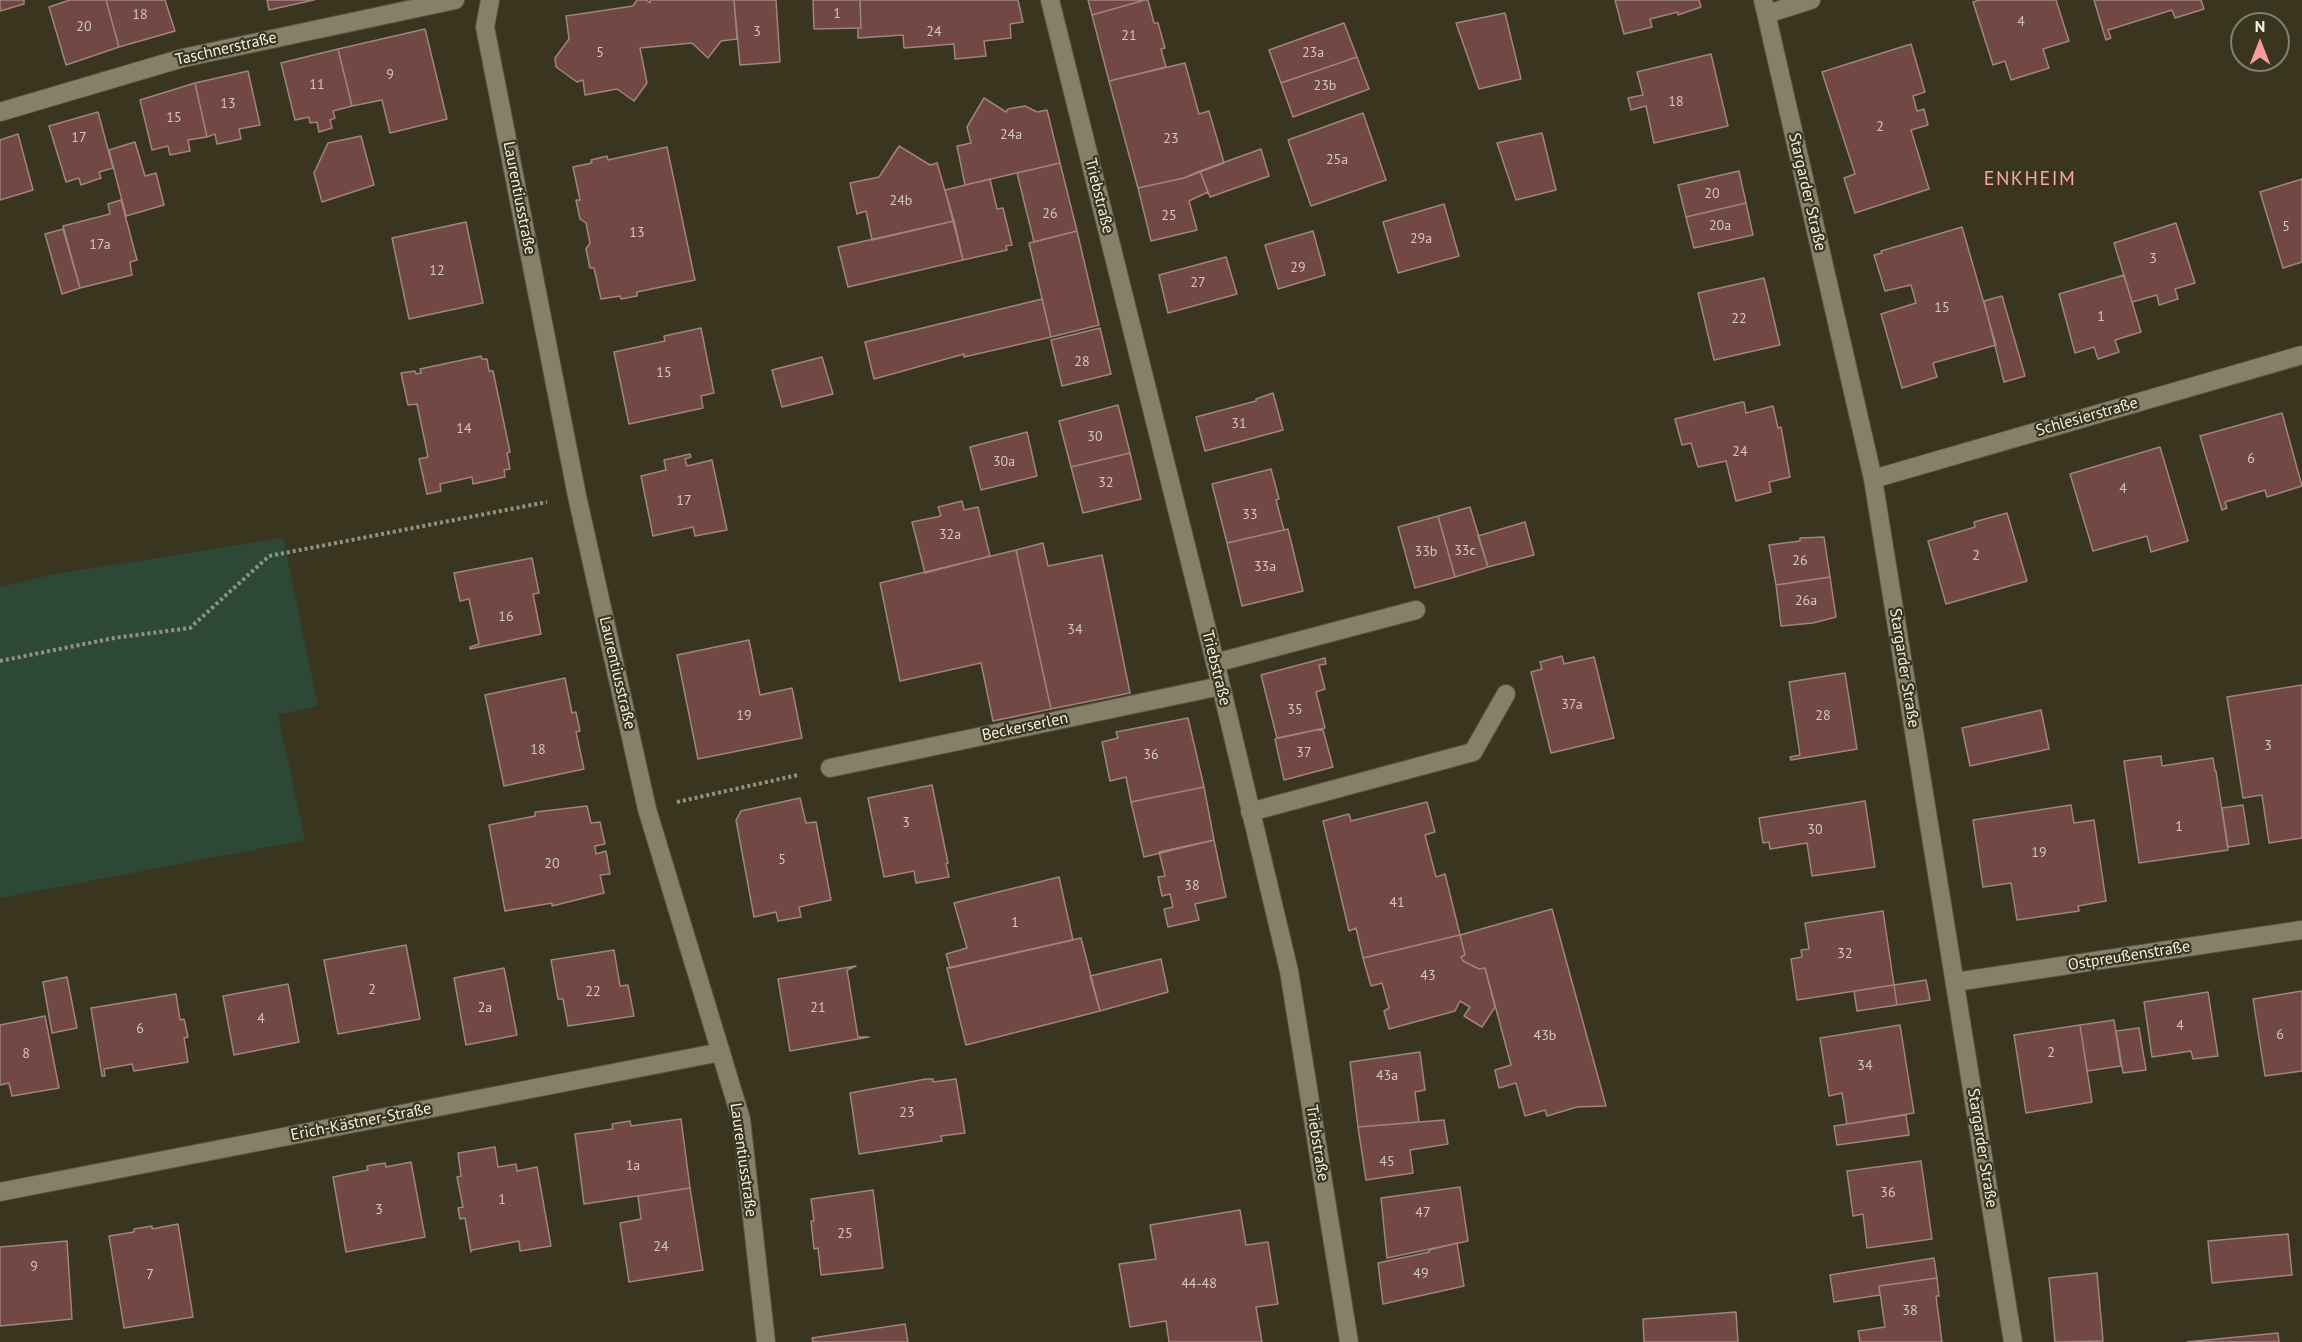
<!DOCTYPE html>
<meta charset="utf-8">
<style>
body{margin:0}
#map{position:relative;width:2302px;height:1342px;overflow:hidden;background:#39351f;font-family:"PT Sans",sans-serif}
canvas{display:block}
.north{position:absolute;left:2230px;top:12px;width:60px;height:60px;box-sizing:border-box;background:#39351f;border:2px solid #84816e;border-radius:50%;rotate:0deg;font-size:16px;font-weight:700;line-height:24px;text-align:center;color:#f4f2e5}
.north::after{content:'';display:block;margin:auto;width:21px;height:27px;background:#f59b9a;clip-path:polygon(50% 0,100% 100%,50% 72%,0 100%)}
</style>
<div id="map">
<canvas width="2302" height="1342"></canvas>
<div class="north">N</div>
</div>
<script>
const ctx = document.querySelector('canvas').getContext('2d');
ctx.lineJoin = 'round';
function fillPath(path, color) { ctx.fillStyle = color; ctx.fill(path, 'evenodd'); }
function strokePath(path, color, width, dash) { ctx.strokeStyle = color; ctx.lineWidth = width; ctx.lineCap = dash ? 'butt' : 'round'; ctx.setLineDash(dash || []); ctx.stroke(path); }
function drawText(font, color, halo, rows, align = 'center') {
  ctx.font = font + ' "PT Sans",sans-serif'; ctx.lineWidth = 4.5; ctx.setLineDash([]); ctx.textBaseline = 'middle'; ctx.strokeStyle = halo; ctx.fillStyle = color; for (const [text, x, y, turn = 0] of rows) {
    ctx.save(); ctx.translate(x, y); ctx.rotate((+turn || 0) * Math.PI / 180); ctx.textAlign = isNaN(turn) ? turn : align; if (halo) ctx.strokeText(text, 0, 0); ctx.fillText(text, 0, 0); ctx.restore();
  }
}
fillPath(new Path2D(`
 M283,538l35,168 -40,9 27,125 -305,58v-311l50,-12z`), '#2d4837');
const building = new Path2D(`
 M0,0h24v4l-24,7z
 M106,0l13,47 -53,18 -17,-58 21,-7z
 M106,0h59l10,31 -56,16z
 M267,0h47l-45,10z
 M637,0h9l4,3v-3h84l3,39 -16,2 -13,17 -16,-15 -52,5 7,35 -13,18 -17,-12 -32,6 -2,-15 -6,2 -21,-15 -1,-9 14,-19 -3,-23 67,-10z
 M734,0h42l4,62 -40,3z
 M813,0h47l1,28 -47,1z
 M860,0h158l5,22 -13,2 1,14 -27,3 2,15 -31,3 -1,-15 -50,4 -1,-13 -45,3v-10h3z
 M1088,0h57l-53,15z
 M1145,0h3l6,23h4l7,25 -4,1 5,18 -57,14 -17,-66z
 M1615,0h84l2,7 -23,8v-3l-28,7 2,8 -28,7z
 M1980,0h76l13,41 -26,8 6,19 -38,12 -6,-19 -12,4 -20,-63z
 M2094,0h107l3,9 -29,9 -3,-8 -64,20 3,8 -5,2z
 M1505,13l16,66 -42,10 -23,-66z
 M1344,23l13,34 -76,26 -12,-33z
 M425,29l22,90 -57,14 -8,-33 -30,6 -14,-57z
 M1911,44l14,48 -12,4 4,15 7,-2 4,16 -17,5 18,59 -74,24 -11,-35 11,-4 -33,-102z
 M338,49l14,57 -19,5 2,7 -5,2 2,8 -13,4 -2,-10 -7,1 -1,-6 -14,3 -14,-57z
 M1711,54l17,72 -74,17 -8,-37 -15,4 -3,-12 15,-3 -6,-23z
 M1357,57l12,32 -76,28 -12,-34z
 M1185,63l14,51 10,-3 15,52 -40,15 -46,10 -29,-107z
 M248,71l12,54 -21,4 2,10 -24,5 -2,-10 -8,3 -12,-54z
 M195,83l12,54 -19,3 2,11 -20,4 -2,-9 -16,4 -12,-50z
 M984,98l22,14 2,-3 17,-3 12,6 10,-2 13,53 -95,22 -8,-39 14,-3 -4,-16z
 M98,112l15,56 -14,4 2,6 -20,7 -2,-7 -13,4 -17,-56z
 M1363,113l23,67 -75,26 -23,-66z
 M1542,133l14,57 -40,10 -19,-57z
 M18,134l15,56 -33,10v-60z
 M361,136l13,49 -52,17 -8,-29 14,-30z
 M135,142l10,34 11,-3 8,32 -38,11 -17,-66z
 M899,146l31,19 7,-2 17,58 -82,19 -6,-29 -9,3 -7,-31 29,-6z
 M667,147l28,133 -58,12v4l-16,3 -1,-3 -19,3 -7,-31h-4l-4,-19 4,-6 -4,-20 -6,-4 -4,-19h4l-7,-33 19,-4 -1,-3 16,-4 1,4z
 M1261,149l8,27 -59,21 -10,-26z
 M1060,163l17,68 -43,11 -17,-69z
 M1200,171l8,21 -19,9 8,29 -46,11 -13,-53 46,-10z
 M1739,171l7,32 -60,14 -8,-32z
 M990,179l7,30 6,-1 9,37 -6,1 1,4 -44,10 -18,-70z
 M2302,179v83l-19,6 -23,-76z
 M121,200l16,60 -7,2 2,13 -52,13 -17,-62 47,-12 -2,-10z
 M1746,203l7,32 -59,13 -8,-31z
 M1444,204l15,52 -61,17 -15,-51z
 M954,221l9,39 -115,27 -10,-40z
 M466,222l17,81 -74,16 -17,-81z
 M2176,223l19,60 -20,6 3,10 -19,6 -2,-10 -25,7 -18,-59z
 M1962,227l34,118 -63,18 4,14 -35,11 -21,-74 35,-11 -5,-18 -26,6 -11,-36 8,-2 -1,-2z
 M63,229l17,59 -18,6 -17,-60z
 M1077,231l22,94 -48,12 -22,-94z
 M1313,231l12,44 -47,14 -13,-44z
 M1226,257l11,37 -69,19 -9,-38z
 M2124,275l17,57 -26,8 4,12 -21,7 -4,-12 -19,6 -16,-59z
 M1764,278l16,67 -66,15 -16,-67z
 M2002,296l23,80 -21,6 -20,-81z
 M1042,299l9,38 -87,20v-3l-90,25 -9,-37z
 M701,328l13,65 -13,3 2,12 -74,16 -15,-72 51,-11 -1,-5z
 M1100,328l11,46 -49,12 -11,-46z
 M481,356l1,3h5l2,12h4l17,81 -3,1 3,16 -6,1 1,7 -32,7 -1,-7 -32,7 1,7 -14,3 -8,-35 9,-2 -11,-53 -9,1 -7,-32 14,-2 1,3 5,-1 -1,-4z
 M822,357l11,37 -51,13 -10,-37z
 M1273,393l10,37 -78,21 -9,-34 60,-16v-2z
 M1742,402h2l2,11 27,-7 5,22 3,-1 9,50 -21,5 2,10 -35,9 -10,-40 -28,6 -7,-24 -9,2 -7,-26z
 M1118,405l12,48 -59,14 -12,-46z
 M2282,413l20,73 -35,11 -2,-7 -40,12 2,6 -5,2 -22,-74z
 M1027,432l10,44 -56,14 -11,-43z
 M2160,447l28,94 -37,11 -4,-16 -54,15 -23,-77z
 M1130,453l11,46 -58,14 -12,-46z
 M690,454l1,3 -6,2 2,7 25,-6 15,70 -32,6 -2,-9 -40,9 -12,-60 25,-6 -2,-10z
 M1271,469l8,30 -3,1 8,30 -57,13 -15,-59z
 M962,501l2,9 14,-3 12,49 -65,17 -13,-51 29,-6 -3,-9z
 M1470,507l18,60 -33,10 -17,-61z
 M2007,513l20,68 -81,23 -18,-63 47,-14 -1,-5z
 M1438,516l17,61 -40,11 -17,-61z
 M1525,522l9,33 -46,12 -10,-31z
 M1288,529l15,62 -61,15 -15,-63z
 M1824,537l6,40 -54,8 -7,-40 31,-4v-3z
 M1043,543l5,23 54,-11 28,138 -79,16 -35,-159z
 M1016,550l35,159 -58,12 -12,-58 -81,18 -20,-98z
 M532,558l7,35 -6,1 8,40 -71,15v-2l9,-3 -10,-45 -9,2 -6,-28z
 M1830,577l6,40 -23,6 -32,3 -5,-41z
 M749,640l11,55 32,-7 10,50 -104,21 -21,-104z
 M1562,656l2,8 30,-7 20,81 -63,15 -20,-81 11,-3 -2,-7z
 M1325,658l1,6 -7,1 6,24 -9,3 9,36 -48,10 -16,-63z
 M1845,673l12,76 -66,11 -1,-3 10,-2 -11,-73z
 M565,678l7,35 4,-1 4,19 -4,1 8,37 -80,17 -19,-91z
 M2302,685v153l-33,5 -7,-48 -19,3 -16,-101z
 M2041,710l8,39 -79,17 -8,-38z
 M1188,718l16,69 -73,15 -5,-25 -16,4 -8,-39 16,-4 -2,-6z
 M1316,730h7l10,37 -49,13 -9,-41z
 M2161,756l1,10 51,-8 2,13h1l12,79 -89,13 -15,-102z
 M932,785l16,78 -2,1 3,13 -33,6 -2,-12 -30,6 -16,-79z
 M1204,787l10,53 -70,17 -13,-55z
 M800,798l6,25 10,-1 15,78 -32,7 2,10 -23,4 -2,-9 -22,5 -18,-97 5,-9z
 M1865,801l10,66 -63,9 -5,-33 -37,6 -1,-7 -6,1 -4,-25z
 M1427,802l8,30 -10,3 11,42 9,-3 15,61 -97,23 -7,-30 -7,3 -26,-110 26,-7 2,7z
 M2071,805l3,18 20,-3 12,81 -28,5 1,5 -62,9 -6,-37 -28,4 -10,-67z
 M2243,805l6,39 -21,3 -6,-39z
 M587,806l4,17 9,-1 5,22 -10,2 1,8 10,-3 4,23 -10,1 4,18 -52,13v-3l-47,8 -16,-86 46,-9v-4z
 M1214,840l12,57 -31,7 4,16 -31,7 -4,-18 9,-2 -3,-13 -8,2 -4,-19 7,-1 -6,-24z
 M1059,877l14,63 -123,28 -4,-14 21,-6 -13,-45z
 M1552,909l54,197 -29,1 -30,9 -2,-6 -20,6 -9,-33 -17,5 -4,-18 16,-5 -26,-97 -6,1 -16,-8 -2,-4 4,-2 -5,-20z
 M1883,911l11,74 -97,15 -6,-41 11,-2 -1,-7 8,-1 -4,-26z
 M1460,935l5,20 -4,2 2,4 16,8 6,-1 10,39 -13,20 -18,-11 6,-9 -10,-6 -5,10 -66,18 -5,-18 5,-3 -7,-25 -11,3 -8,-28z
 M1081,938l19,73 -134,34 -19,-77z
 M406,945l14,74 -82,15 -14,-74z
 M614,950l6,36 8,-1 6,31 -66,10 -5,-27h-5l-7,-39z
 M1161,959l7,33 -68,19 -10,-35z
 M856,966l-9,4 11,67h11l-79,14 -12,-72z
 M504,968l13,67 -51,10 -12,-67z
 M67,977l10,51 -25,5 -9,-51z
 M1926,980l4,20 -33,5 -3,-20z
 M288,984l11,58 -65,13 -11,-59z
 M1894,985l3,20 -40,6 -3,-20z
 M2302,991v80l-37,5 -12,-77z
 M2208,992l10,64 -25,3 -2,-8 -39,6 -8,-55z
 M176,994l4,26 4,-1 4,18 -4,1 4,24 -54,9 -2,-7 -28,5 1,7h-3l-11,-68z
 M45,1016l14,72 -47,8 -3,-13 -9,2v-60z
 M2114,1020l7,46 -34,5 -7,-46z
 M1900,1025l14,88 -67,11 -5,-31 -13,3 -9,-58z
 M2080,1025l12,77 -66,11 -12,-78z
 M2139,1028l7,42 -23,3 -7,-42z
 M1420,1052l5,38 -10,2 4,30 -61,5 -8,-65z
 M926,1079h7v3l23,-3 9,54 -24,3 1,5 -83,13 -9,-61z
 M1906,1115l3,20 -72,10 -3,-19z
 M681,1119l9,69 -106,16 -9,-70 38,-5 -1,-5 18,-3 1,5z
 M1444,1120l4,24 -38,6 3,23 -47,7 -8,-53z
 M495,1147l3,20 18,-3 1,7 20,-4 14,79 -31,5 -1,-10 -47,9 -1,2 -6,-34 -5,1 -2,-11 5,-1 -6,-30 4,-1 -3,-23z
 M1921,1161l11,78 -65,9 -4,-34 -10,2 -6,-45z
 M411,1162l14,75 -79,15 -13,-75 35,-7 -1,-4 18,-3 1,4z
 M1460,1187l8,54 -81,17 -6,-60z
 M690,1188l13,82 -74,12 -9,-59 21,-4 -3,-23z
 M873,1190l10,78 -62,7 -3,-27 -4,1 -3,-28h3l-3,-22z
 M1240,1210l6,35 22,-3 10,62 -22,3 6,35h-93l-3,-21 -36,6 -11,-63 37,-5 -6,-34z
 M178,1224l15,93 -69,11 -15,-92 25,-4v-3l18,-3v3z
 M2288,1234l4,41 -80,8 -4,-42z
 M67,1241l5,78 -72,7v-79z
 M1457,1243l7,43 -81,18 -5,-41 51,-11v-2z
 M1934,1258l3,20 -58,8 1,9 -46,7 -4,-27z
 M2097,1273l6,68 -48,1 -6,-64z
 M1937,1278l2,18h-3l6,46h-82l-2,-11 27,-4 -6,-41z
 M1736,1312l2,30h-94l-1,-23z
 M905,1324l3,18h-95l-1,-4z
 M2278,1333l1,9h-92z`);
fillPath(building, '#714844');
strokePath(building, '#a08480', 1.5);
const lane = new Path2D(`
 M1215,663l201,-53
 M1250,812l223,-60 33,-58`);
const street = new Path2D(`
 M490,0l-5,27 92,469 70,313 94,310 25,223
 M1050,0l171,686 68,285 60,371
 M1763,0l110,479 140,863
 M1767,14l44,-14
 M0,112l183,-54 272,-58
 M1873,479l429,-124
 M830,768l391,-82
 M1955,982l347,-52
 M0,1192l721,-140`);
strokePath(lane, '#585441', 20);
strokePath(street, '#585441', 20);
strokePath(new Path2D(`
 M0,661l114,-23 76,-10 79,-72 278,-54
 M677,802l121,-27`), '#959280', 4, [3, 3]);
strokePath(lane, '#868068', 18);
strokePath(street, '#868068', 18);
drawText('14px', '#d3c8bd', null, [
 ["1",837,14],
 ["18",140,15],
 ["4",2021,22],
 ["20",84,27],
 ["3",757,32],
 ["24",934,32],
 ["21",1129,36],
 ["5",600,53],
 ["23a",1313,53],
 ["9",390,75],
 ["11",317,85],
 ["23b",1325,86],
 ["18",1676,102],
 ["13",228,104],
 ["15",174,118],
 ["2",1880,127],
 ["24a",1011,135],
 ["17",79,138],
 ["23",1171,139],
 ["25a",1337,160],
 ["20",1712,194],
 ["24b",901,201],
 ["26",1050,214],
 ["25",1169,216],
 ["20a",1720,226],
 ["5",2286,227],
 ["13",637,233],
 ["29a",1421,239],
 ["17a",100,245],
 ["3",2153,259],
 ["29",1298,268],
 ["12",437,271],
 ["27",1198,283],
 ["15",1942,308],
 ["1",2101,317],
 ["22",1739,319],
 ["28",1082,362],
 ["15",664,373],
 ["31",1239,424],
 ["14",464,429],
 ["30",1095,437],
 ["24",1740,452],
 ["6",2251,459],
 ["30a",1004,462],
 ["32",1106,483],
 ["4",2123,489],
 ["17",684,501],
 ["33",1250,515],
 ["32a",950,535],
 ["33c",1465,551],
 ["33b",1426,552],
 ["2",1976,556],
 ["26",1800,561],
 ["33a",1265,567],
 ["26a",1806,601],
 ["16",506,617],
 ["34",1075,630],
 ["37a",1572,705],
 ["35",1295,710],
 ["19",744,716],
 ["28",1823,716],
 ["3",2268,746],
 ["18",538,750],
 ["37",1304,753],
 ["36",1151,755],
 ["3",906,823],
 ["1",2179,827],
 ["30",1815,830],
 ["19",2039,853],
 ["5",782,860],
 ["20",552,864],
 ["38",1192,886],
 ["41",1397,903],
 ["1",1015,923],
 ["32",1845,954],
 ["43",1428,976],
 ["2",372,990],
 ["22",593,992],
 ["2a",485,1008],
 ["21",818,1008],
 ["4",261,1019],
 ["4",2180,1026],
 ["6",140,1029],
 ["6",2280,1035],
 ["43b",1545,1036],
 ["2",2051,1053],
 ["8",26,1054],
 ["34",1865,1066],
 ["43a",1387,1076],
 ["23",907,1113],
 ["45",1387,1162],
 ["1a",633,1166],
 ["36",1888,1193],
 ["1",502,1200],
 ["3",379,1210],
 ["47",1423,1213],
 ["25",845,1234],
 ["24",661,1247],
 ["9",34,1267],
 ["49",1421,1274],
 ["7",150,1275],
 ["44-48",1199,1284],
 ["38",1910,1311]
]);
drawText('16px', '#f4f2e5', '#39351f', [
 ["Taschnerstraße",226,49,-13],
 ["Stargarder Straße",1807,192,77],
 ["Triebstraße",1099,196,76],
 ["Laurentiusstraße",519,198,79],
 ["Schlesierstraße",2087,417,-16],
 ["Triebstraße",1216,668,76],
 ["Stargarder Straße",1904,668,81],
 ["Laurentiusstraße",617,673,77],
 ["Beckerserlen",1025,727,-12],
 ["Ostpreußenstraße",2129,956,-9],
 ["Erich-Kästner-Straße",361,1122,-11],
 ["Triebstraße",1317,1143,81],
 ["Stargarder Straße",1982,1148,81],
 ["Laurentiusstraße",743,1160,82]
]);
ctx.letterSpacing = '1.5px';
drawText('20px', '#faa6a4', '#39351f', [
 ["ENKHEIM",2030,179]
]);
ctx.letterSpacing = '0px';
</script>
